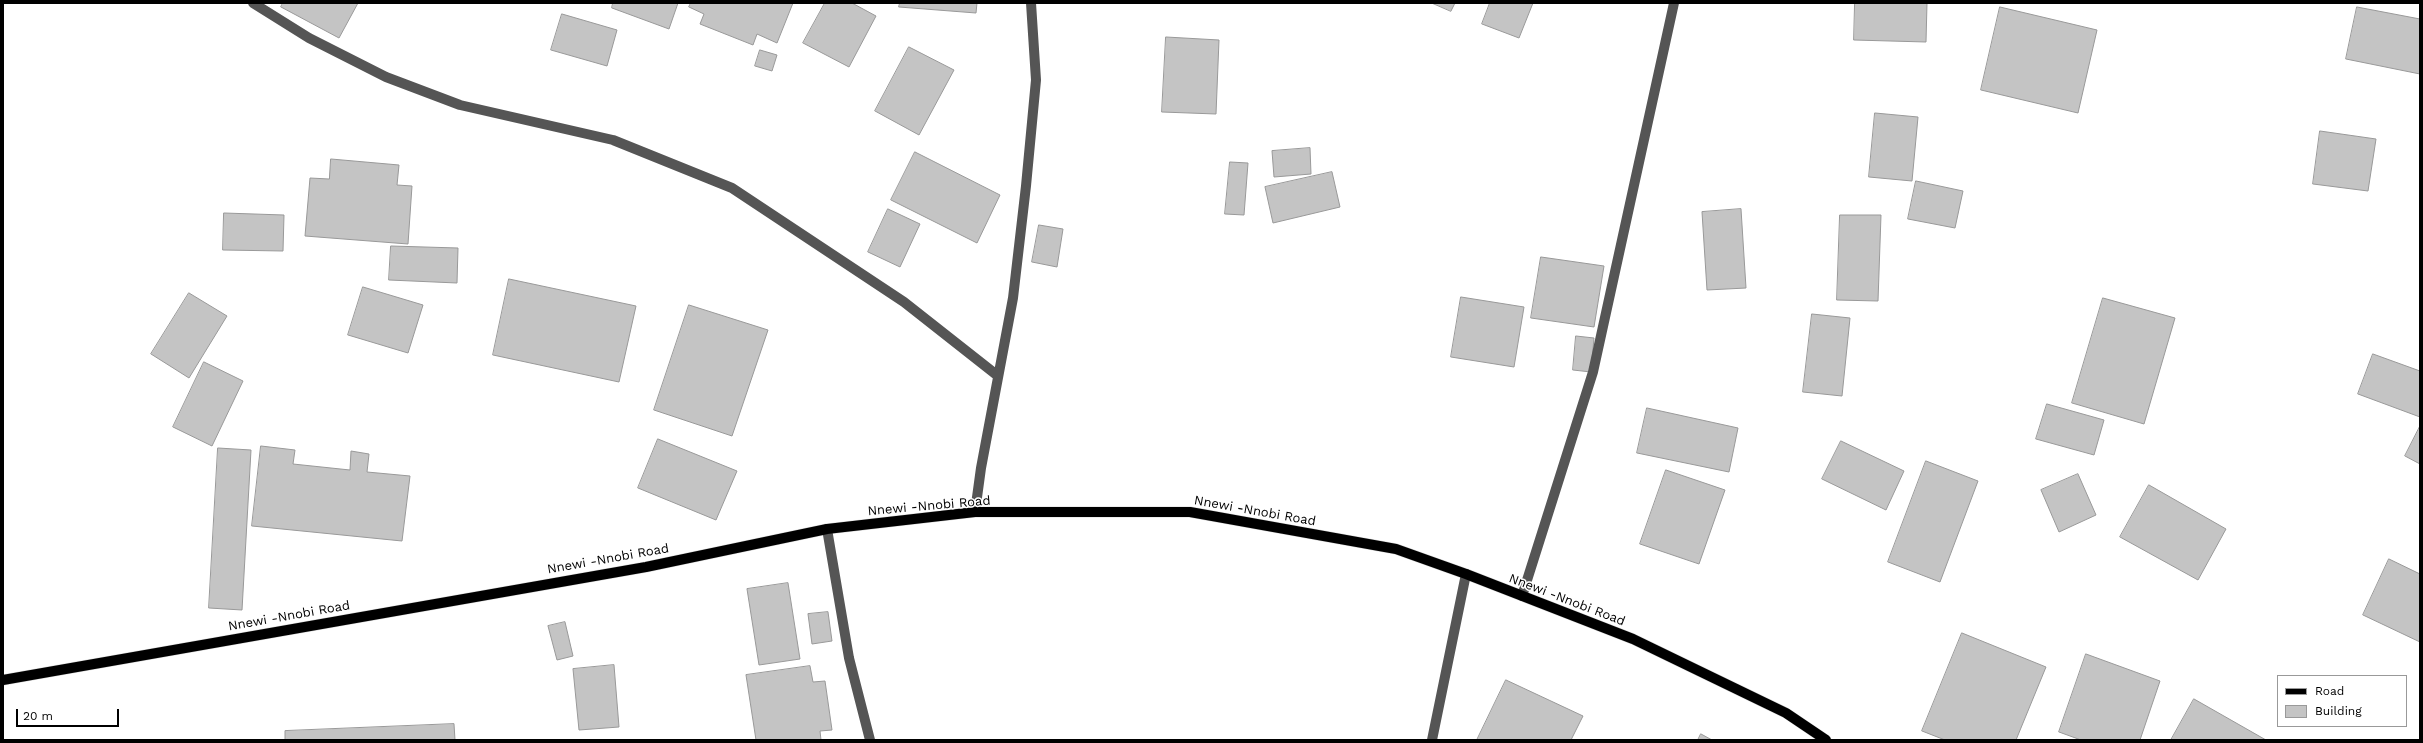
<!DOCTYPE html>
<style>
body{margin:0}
#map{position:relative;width:2423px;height:743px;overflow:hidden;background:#fff;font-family:"Work Sans",sans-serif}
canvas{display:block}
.frame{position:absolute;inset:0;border:4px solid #000;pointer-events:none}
.legend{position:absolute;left:2277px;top:675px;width:130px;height:52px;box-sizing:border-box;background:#fff;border:1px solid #999;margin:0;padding:5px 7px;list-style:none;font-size:12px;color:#000}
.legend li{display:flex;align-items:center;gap:8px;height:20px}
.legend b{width:20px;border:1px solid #999}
.scale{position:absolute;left:16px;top:709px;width:103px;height:18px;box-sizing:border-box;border:2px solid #000;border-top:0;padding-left:5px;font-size:12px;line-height:14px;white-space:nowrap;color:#000;-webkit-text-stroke:3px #fff;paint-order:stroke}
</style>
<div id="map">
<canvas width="2423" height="743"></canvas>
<div class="frame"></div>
<ul class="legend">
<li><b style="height:5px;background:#000"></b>Road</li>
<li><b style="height:11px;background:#c4c4c4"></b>Building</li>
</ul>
<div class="scale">20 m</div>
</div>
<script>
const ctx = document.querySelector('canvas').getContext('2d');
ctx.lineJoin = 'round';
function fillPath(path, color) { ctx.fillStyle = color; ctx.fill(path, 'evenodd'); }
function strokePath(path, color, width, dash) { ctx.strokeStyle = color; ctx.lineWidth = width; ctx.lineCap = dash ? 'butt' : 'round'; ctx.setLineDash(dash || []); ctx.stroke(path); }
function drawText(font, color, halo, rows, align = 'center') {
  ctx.font = font + ' "Work Sans",sans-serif'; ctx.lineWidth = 3; ctx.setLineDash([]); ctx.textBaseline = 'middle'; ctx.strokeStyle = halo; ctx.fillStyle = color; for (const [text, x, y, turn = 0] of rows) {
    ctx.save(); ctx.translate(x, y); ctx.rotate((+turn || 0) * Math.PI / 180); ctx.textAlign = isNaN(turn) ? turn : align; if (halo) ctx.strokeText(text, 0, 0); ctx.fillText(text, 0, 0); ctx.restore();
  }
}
const building = new Path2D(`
 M283,3h75l-19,35 -58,-31z
 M613,3h65l-9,26 -57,-21z
 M691,3h102l-16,40 -20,-9 -4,11 -53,-21 4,-10 -15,-7z
 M825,3h27l24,13 -27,51 -46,-24z
 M900,3h77l-1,10 -77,-6z
 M1432,3h23l-4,8z
 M1490,3h43l-14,35 -37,-14z
 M1855,3h72l-1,39 -72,-2z
 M2000,7l97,23 -19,83 -97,-23z
 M2357,7l63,12v55l-74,-15z
 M562,14l55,16 -10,36 -56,-16z
 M1166,37l53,3 -3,74 -54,-2z
 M909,47l45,23 -35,65 -44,-24z
 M760,50l17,5 -5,16 -17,-5z
 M1875,113l43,4 -6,64 -43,-4z
 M2320,131l56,8 -8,52 -55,-7z
 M1310,148l1,26 -37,3 -2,-26z
 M915,152l85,43 -23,48 -86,-43z
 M331,159l68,6 -2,20 15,1 -4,58 -103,-8 5,-58 19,1z
 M1230,162l18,1 -4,52 -19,-1z
 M1332,172l8,35 -67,16 -8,-36z
 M1916,181l47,10 -8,37 -47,-9z
 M888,209l32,15 -20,43 -32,-15z
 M1741,209l5,79 -39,2 -5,-78z
 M224,213l60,2 -1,36 -60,-1z
 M1840,215h41l-3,86 -41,-1z
 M1039,225l24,4 -6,38 -25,-5z
 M391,246l67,2 -1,35 -68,-3z
 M1541,257l63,9 -10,61 -63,-9z
 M509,279l127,27 -17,76 -126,-27z
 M363,287l60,18 -15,48 -60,-18z
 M189,293l38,23 -38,62 -38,-24z
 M1461,297l63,10 -10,60 -63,-10z
 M2103,298l72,20 -31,106 -72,-21z
 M689,305l79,25 -36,106 -78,-26z
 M1812,314l38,4 -8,78 -39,-4z
 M1576,336l18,2 -3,34 -18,-2z
 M2373,354l47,17v46l-62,-23z
 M204,362l39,19 -31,65 -39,-19z
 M2047,404l57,16 -10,35 -58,-16z
 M1647,408l91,20 -9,44 -92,-19z
 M2420,426v38l-15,-8z
 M658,439l79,32 -21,49 -78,-32z
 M1841,441l63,30 -18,39 -64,-31z
 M261,446l34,4 -2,14 57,6 1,-19 18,3 -2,18 43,4 -8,65 -150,-15z
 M218,448l33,2 -9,160 -33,-2z
 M1926,461l52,20 -38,101 -52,-20z
 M1666,470l59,20 -26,74 -59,-20z
 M2078,474l18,41 -37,17 -18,-42z
 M2149,485l77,44 -28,51 -78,-43z
 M2389,559l31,15v68l-57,-27z
 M788,583l12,76 -41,6 -12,-76z
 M828,612l4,29 -20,3 -4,-30z
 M565,622l8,34 -16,4 -9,-34z
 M1962,633l84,34 -30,73h-71l-23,-9z
 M2086,654l74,27 -20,59h-59l-22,-8z
 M614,665l5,62 -40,3 -6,-61z
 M810,666l3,16 12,-1 7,49 -12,1 1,9h-65l-10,-65z
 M1506,680l77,36 -12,24h-94z
 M2194,699l72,41h-95z
 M454,724l1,16h-170v-9z
 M1701,734l11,6h-14z`);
fillPath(building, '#c4c4c4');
strokePath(building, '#999', 1);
const major = new Path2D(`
 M3,680l643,-113 181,-38 148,-17h215l206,37 70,25 167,65 153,74 40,27`);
strokePath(major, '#dbdbdb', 11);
strokePath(new Path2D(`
 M253,3l56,35 77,39 74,28 153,35 119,48 172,114 94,74
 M975,512l6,-44 32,-170 13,-112 10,-106 -5,-77
 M827,529l22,129 21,82
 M1522,596l71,-224 81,-369
 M1432,740l34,-166`), '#555', 10);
strokePath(major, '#000', 10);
drawText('13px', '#000', '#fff', [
 ["Nnewi -Nnobi Road",929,506,-5],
 ["Nnewi -Nnobi Road",1255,511,10],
 ["Nnewi -Nnobi Road",608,559,-10],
 ["Nnewi -Nnobi Road",1567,600,21],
 ["Nnewi -Nnobi Road",289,616,-10]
]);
</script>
